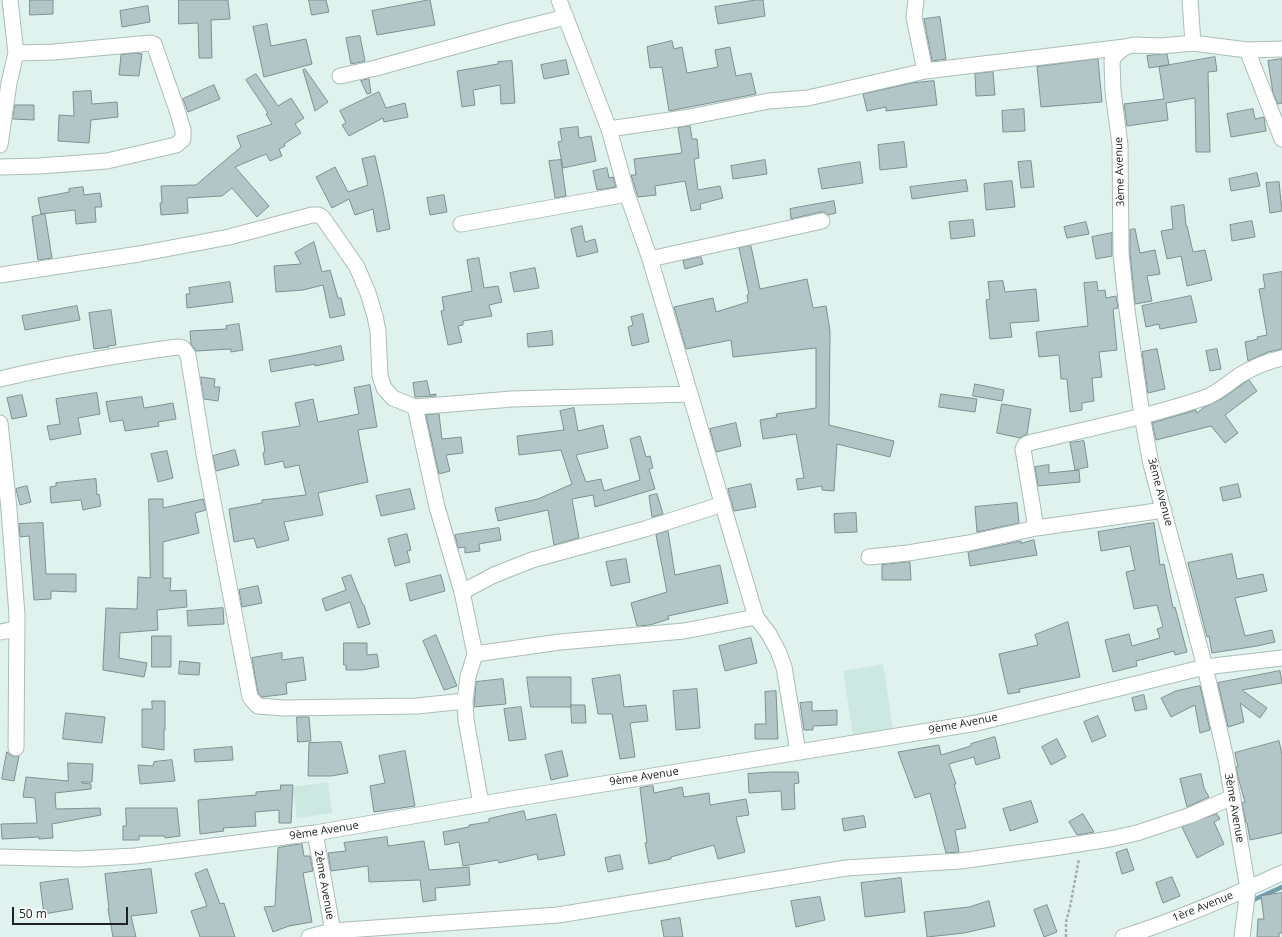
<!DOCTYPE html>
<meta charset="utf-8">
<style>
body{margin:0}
#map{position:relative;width:1282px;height:937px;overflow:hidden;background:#dff2ee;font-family:"Open Sans",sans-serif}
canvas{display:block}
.scale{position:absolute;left:12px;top:907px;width:116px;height:18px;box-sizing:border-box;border:2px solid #1b2221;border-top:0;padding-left:5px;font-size:12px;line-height:14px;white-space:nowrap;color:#1b2221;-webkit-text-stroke:3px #fff;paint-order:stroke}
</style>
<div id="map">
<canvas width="1282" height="937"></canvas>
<div class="scale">50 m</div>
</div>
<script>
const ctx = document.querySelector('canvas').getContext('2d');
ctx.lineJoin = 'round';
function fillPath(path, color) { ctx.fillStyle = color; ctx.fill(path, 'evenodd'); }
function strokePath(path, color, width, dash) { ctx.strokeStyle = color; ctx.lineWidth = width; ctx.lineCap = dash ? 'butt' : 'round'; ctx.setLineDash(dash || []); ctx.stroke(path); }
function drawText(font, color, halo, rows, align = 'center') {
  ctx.font = font + ' "Open Sans",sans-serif'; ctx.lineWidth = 3; ctx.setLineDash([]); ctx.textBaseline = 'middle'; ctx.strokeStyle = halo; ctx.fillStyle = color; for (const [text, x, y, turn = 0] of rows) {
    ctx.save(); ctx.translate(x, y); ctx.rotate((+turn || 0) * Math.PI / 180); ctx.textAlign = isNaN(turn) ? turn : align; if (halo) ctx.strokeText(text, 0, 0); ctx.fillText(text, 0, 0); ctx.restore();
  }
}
fillPath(new Path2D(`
 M883,664l10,65 -40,6 -10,-64z
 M328,782l4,31 -35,5 -4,-31z`), '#cce8e1');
strokePath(new Path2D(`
 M1251,901l31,-14`), '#72a0ae', 4.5);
const building = new Path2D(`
 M30,0h23v14l-23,1z
 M179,0h49l2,19 -19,1 1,38h-13l-1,-35 -19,1z
 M309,0h17l3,12 -17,3z
 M430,0l5,25 -58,10 -5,-24z
 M756,0h7l2,16 -47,8 -3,-17z
 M148,6l2,16 -28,5 -2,-16z
 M940,17l6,42 -14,2 -8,-42z
 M267,24l4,22 35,-7 6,25 -48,13 -11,-50z
 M360,36l5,25 -14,3 -5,-26z
 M672,41l2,8 8,-2 5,26 31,-6 -3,-17 15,-3 6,29 15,-3 5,21 -87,17 -7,-44 -12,1 -3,-21z
 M136,53l6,1 -3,22 -20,-1 2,-20z
 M1167,54l2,11 -20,3 -2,-12z
 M1215,57l2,14 -9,1 2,80h-14l-1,-54 -29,5 2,17 -41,6 -3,-22 40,-5 -5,-32z
 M1098,59l4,43 -61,5 -4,-40z
 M1282,59v44l-4,1 -5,-11 -5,-32z
 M566,60l3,14 -25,5 -3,-14z
 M512,61l3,42 -14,1 -1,-19 -27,5 2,15 -13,2 -5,-36 41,-7v-2z
 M305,69l23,33 -13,9 -12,-41z
 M993,72l2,23 -19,1 -1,-22z
 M256,74l22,32 13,-8 13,20 -9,6 6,9 -17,11 1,2 -6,3 3,7 -12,5 -4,-7 -31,13 34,39 -12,11 -25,-29 -10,8 -35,2 1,15 -27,2 -1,-12h2l-1,-17 35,-1 45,-38 -4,-11 35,-12 -6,-10 2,-1 -22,-33z
 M369,79l2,14 -4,1 -6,-13z
 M934,81l3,24 -51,6v-4l-19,4 -4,-17 49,-11z
 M214,85l6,14 -32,13 -5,-13z
 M91,91l1,13 25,-2 1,15 -27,3 -2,23 -31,-2 1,-26 15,1 -1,-24z
 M379,92l7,16 19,-5 3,14 -24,5 -1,-4 -34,18 -7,-11 4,-2 -6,-12z
 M15,105h19v15l-21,-1z
 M1024,109l1,22 -22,1 -1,-21z
 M1253,109l2,10 9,-2 2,14 -35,6 -4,-23z
 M690,126l2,13h5l2,19 -5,1 4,31 22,-4 3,12 -23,6 1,5 -10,2 -6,-30 -30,5 1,9 -18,2 -7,-22h5l-2,-16 48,-6 -4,-25z
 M578,127l1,11 12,-2 5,25 -33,7 -5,-26 4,-1 -2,-12z
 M904,142l3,25 -27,3 -2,-25z
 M375,156l8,35 7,38 -13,3 -4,-23 -18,6 -6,-16 -17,9 -16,-31 19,-10 13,25 20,-7 -6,-26z
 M561,160l5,36 -11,2 -6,-37z
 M765,160l2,14 -34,5 -2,-13z
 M1031,161l3,26 -13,1 -3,-26z
 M860,162l3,21 -41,6 -4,-20z
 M607,168l2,10 4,-1 3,10 -19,3 -4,-19z
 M1257,173l3,13 -29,5 -2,-12z
 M966,180l2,11 -56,8 -2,-12z
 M1012,181l3,26 -29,3 -2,-26z
 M1279,182l3,29 -12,2 -4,-30z
 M83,187l1,8 16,-2 2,14h-7l1,15 -20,2 -1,-14 -34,4 -3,-16 31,-6v-3z
 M444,195l3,17 -17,3 -3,-17z
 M834,201l2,12 -8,2 -4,-3h-4l-29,7 -1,-10z
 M1184,205l2,21h1l6,26 12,-2 7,30 -25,6 -6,-30 -14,3 -6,-28 12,-2 -2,-22z
 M45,214l7,44 -14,2 -6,-43z
 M973,220l2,16 -24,3 -2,-17z
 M1252,221l3,16 -23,4 -2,-16z
 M1086,222l3,12 -22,4 -3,-11z
 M582,226l3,16 10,-3 3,13 -21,5 -6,-28z
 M1135,229l5,24 15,-3 5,24 -13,2 5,25 -17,3 -5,-51v-23z
 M1112,233v23l-16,3 -4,-22z
 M314,242l8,30 8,-2 8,28h3l4,17 -15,3 -7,-33 -20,5 -27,2 -2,-26 27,-2 -6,-11z
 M751,246l9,43 47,-10 6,29 13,-2 4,25 -1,94 65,16 -4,16 -53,-13 -3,47 -12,-1v-4l-24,4 -2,-11 8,-1 -8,-44 -33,5 -3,-19 17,-3 -1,-3 40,-6v-60l-83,9 -2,-17 -45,9 -12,-42 39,-9 3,14 32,-10 -1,-7 2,-1 -10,-46z
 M701,257l2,7 -18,5 -2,-8z
 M479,258l5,30 14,-2 4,16 -13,3 3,11 -29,5v4l-5,1 4,16 -14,3 -7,-34 3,-1 -2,-13 30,-6 -5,-31z
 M535,268l4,20 -25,4 -4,-19z
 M1282,272v77l-14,3 -20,9 -3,-19 13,-3 -1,-2 10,-2 -8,-46 6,-1 -2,-13z
 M1003,281l2,11 31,-3 3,32 -29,2 2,14 -22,2 -4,-39 4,-1 -2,-17z
 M230,282l3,20 -46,6 -1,-14h4l-1,-6z
 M1097,282l1,9 7,-1 1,8 10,-2 2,12 -5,1 4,41 -18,2 3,25 -10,1 2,23 -12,2v7l-12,2 -3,-33h-6l-2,-24 -20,2 -3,-25 52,-6 -4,-43z
 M1191,296l6,26 -37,7 -1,-5 -13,3 -4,-21z
 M77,306l3,14 -55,10 -3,-14z
 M111,310l5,35 -8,1 1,1 -15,2 -5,-36z
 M643,314l6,28 -17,4 -4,-19 5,-2 -2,-8z
 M239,324l4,26 -12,2v-3l-35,2 -5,-7 -1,-13 37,-2 -1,-3z
 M552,331l1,14 -25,2 -1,-13z
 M341,346l3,14 -29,6v-2l-44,8 -2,-12 33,-6z
 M1157,349l8,40 -17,4 -6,-41z
 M1217,349l4,20 -11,2 -4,-20z
 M201,377l14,2 -1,8h6l-2,14 -14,-2z
 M1249,380l8,11 -32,24 13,18 -13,10 -14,-17 -55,14 -4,-17 44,-13 1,3 6,-5 20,-10z
 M427,381l3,14 6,-1v2l-21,1 -2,-14z
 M975,384l29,6 -2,11 -29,-5z
 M370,385l7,42 -19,3 2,12 8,40 -50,11 5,22 -39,7 5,18 -32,8 -3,-10 -20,4 -5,-33 33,-6v-3l44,-5 -7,-30 -14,3 -2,-7 -18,4 -2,-12 2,-1 -3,-20 38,-6 -5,-23 18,-4 5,23 41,-8 -5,-26z
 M97,393l3,21 -22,4 3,16 -31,6 -3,-14 13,-2 -4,-25z
 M941,394l36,5 -2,13 -36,-5z
 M22,395l5,21 -15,3 -5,-21z
 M142,397l2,11 29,-5 3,16 -18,3 1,4 -34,5 -2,-11 -13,2 -4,-20z
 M1002,404l29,5 -4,25 -7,4 -23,-5z
 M574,408l4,23 25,-6 5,23 -32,7 10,27 15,-3 3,12 36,-11 -10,-41 10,-3 6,21 4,-1 3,12 -4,1 6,20 -60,18 -2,-12 -21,4 7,39 -25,7 -6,-35 -50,11 -3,-13 43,-9 34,-15 -11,-34 -42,5 -2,-19 47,-6 -4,-19z
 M439,414l3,25 19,-2 2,16 -17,2 4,16 -11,3 -13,-59z
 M736,423l5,23 -25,6 -6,-23z
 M1084,441l4,26 -13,3 -5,-27z
 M235,450l4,15 -23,6 -3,-15z
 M167,451l6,27 -15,4 -7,-28z
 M1049,465v8l30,-3 1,12 -42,4 -3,-19z
 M96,479l1,16 2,-1 2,12 -18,4 -2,-10 -30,3 -1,-16 6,-1v-3z
 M751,484l5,23 -22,4 -6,-22z
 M1238,484l3,13 -18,4 -3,-13z
 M27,486l4,16 -11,3 -4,-16z
 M410,489l5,20 -34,7 -5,-20z
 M657,494l6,20 -11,3 -3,-21z
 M149,499h14v9l40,-9 3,11 -11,3 4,20 -36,9v36h8l-1,13 16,-1 1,17 -30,3 1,20 -38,3 -1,25 28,5 -3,14 -41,-7v-4l3,-58 31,1 1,-32 12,1z
 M1017,503l2,20 -42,9 -2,-25z
 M856,513l1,19 -22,1 -1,-19z
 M43,523l3,51h30v18l-25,-1v8l-17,1 -5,-64 -9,1 -1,-13z
 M1154,523l6,42 4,-1 9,44 2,-1 12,45 -12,3 -1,-4 -38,10 1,5 -24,6 -8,-32 24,-6 3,12 28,-8 -3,-9 6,-2 -6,-22 -23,4 -8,-37 9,-2 -5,-24 -29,5 -3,-19z
 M499,528l2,12 -22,4 1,7 -15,2v-6l-7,1 -3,-13z
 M668,531l7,44 45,-10 8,38 -60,13 1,3 -19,6 -13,1 -6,-23 36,-11 -11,-57z
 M407,534l4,16 -4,1 3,11 -15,4 -7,-27z
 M1034,540l3,15 -67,11 -2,-14 53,-11v2z
 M1232,554l5,25 26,-5 4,17 -32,7 10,38 27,-6 3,12 -18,4 -45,7 -3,-17 -2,1 -19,-74z
 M626,559l4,23 -19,4 -5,-24z
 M910,562l1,18h-29v-15z
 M351,575l12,30h1l6,19 -12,4 -8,-26 -24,9 -4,-12 24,-9 -4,-12z
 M441,575l4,16 -35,10 -4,-17z
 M258,586l4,17 -20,4 -3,-17z
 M223,608l1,16 -36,2 -1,-15z
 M1068,622l12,55 -61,12 1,3 -12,2 -9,-40 39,-9 -3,-10z
 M436,635l21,51 -13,4 -21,-49z
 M152,636h19v31h-19z
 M751,638l6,25 -32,8 -6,-25z
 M344,643h23v12l10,-1 2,13 -17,3h-16v-5h-2z
 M282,653v7l21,-3 3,23 -20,3 1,11 -25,3 -4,-4 -6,-35z
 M180,661l20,2 -1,12 -20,-1z
 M1280,671l2,12 -40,7 25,18 -7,10 -20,-15 4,19 -16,5 -10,-44z
 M620,675l4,32 22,-2 2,16 -18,2 5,34 -15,2 -8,-45h-14l-6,-35z
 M527,677h44v30h-40z
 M503,679l3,25 -32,3 2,-25z
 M1200,686l10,44 -10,3 -5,-28 -24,12 -10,-19 15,-7z
 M697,689l3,39 -24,2 -3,-39z
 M776,691l2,48h-23v-15h11l-1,-32z
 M1144,695l3,14 -12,2 -3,-13z
 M152,701h13v29h-1v20l-22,-3v-38h10z
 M812,702v9l25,-1v15l-24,1v4h-9l-4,-27z
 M571,705h14l1,18h-14z
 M521,707l5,32 -17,2 -5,-32z
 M66,713l39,4 -3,26 -39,-4z
 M1098,716l8,20 -14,6 -8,-20z
 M297,717h12l2,24 -13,1z
 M995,737l5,21 -24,7 -2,-8 -25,7 7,20h-2l12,44 -11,2 4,22 -13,1 -16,-60 -15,5 -17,-46 41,-7 2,10 30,-9v-2z
 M1057,739l9,18 -15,8 -9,-18z
 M1279,741l3,13v79l-32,7 -3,-17h-1l-4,-20 3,-1 -7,-25 -2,-10h2l-3,-14z
 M341,742l7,31 -17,3h-23l1,-33z
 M232,747l1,13 -38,2 -1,-12z
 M405,751l10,55 -41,6 -4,-26 15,-3 -6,-27z
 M562,751l6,25 -17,4 -6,-25z
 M7,752l5,4h7l-5,25 -12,-2z
 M172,760l3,21 -35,3 -2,-19 15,1 1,-4z
 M68,763l25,1 -1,18h-11l1,1 9,1v5l-36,4 1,16 44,-1 1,7 -49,9 1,14 -14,1v-2l-37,2 -1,-15 36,-1 -2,-25 -12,-1 3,-20 42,4z
 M772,772h26l1,11 -5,1 1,25 -13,1 -1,-19 -32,2 -1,-19z
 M1201,774l3,14 5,9 -22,10 -7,-28z
 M281,785h12l-2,38h-12v-13l-24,2 1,14 -33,2 1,3 -24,3 -2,-34 58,-5v-3l24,-2z
 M653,786l1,7 28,-6 2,10 25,-4 1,12 36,-6 3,16 -13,2 9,35 -27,7 -4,-14 -43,12v2l-22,5 -4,-21h2l-7,-55z
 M1031,801l7,21 -28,9 -7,-22z
 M126,808h51l3,28 -15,2v-2h-26v4h-16v-14h3z
 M524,811l2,9 30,-6 9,41 -27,5 -1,-6 -38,9 -1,-3 -35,6 -4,-24 -14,3 -2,-13 26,-5v-2l20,-3v-3z
 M1083,814l11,18 -17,3 -8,-13z
 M1217,814l3,5 -6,3 10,22 -27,14 -15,-31z
 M864,816l2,11 -22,4 -2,-12z
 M387,837l1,9 36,-5 5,29 40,-3 1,18 -35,3 1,12 -13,2 -3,-22 -51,2 -1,-16 -37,5 -3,-18 18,-2 -2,-8z
 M302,844l2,12h6l3,15 -10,2 9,49 -23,4 -16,6 -9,-25 11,-1 3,-58z
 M1127,849l7,21 -12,4 -6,-21z
 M620,855l3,14 -15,3 -3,-14z
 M151,869l6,44 -26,3 5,21h-23l-5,-28h1l-4,-35z
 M207,869l13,35 4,-1 11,34h-35l-9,-26 16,-5 -12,-32z
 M1172,877l8,19 -17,7 -7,-20z
 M901,878l4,34 -40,5 -4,-34z
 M68,879l5,30 -29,5 -4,-31z
 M1282,893v40h-3v4h-22l1,-18h6l-3,-23z
 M820,897l5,23 -29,7 -5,-26z
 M989,901l6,25 -31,7 -37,4 -3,-25 45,-5z
 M1047,905l10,27 -13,5 -10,-27z
 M680,918l3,19h-19l-3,-16z`);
fillPath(building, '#b3c6c7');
strokePath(building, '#7e9091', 1);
const street = new Path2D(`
 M559,0l50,129 18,65 23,65 106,358 13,17 9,17 6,16 14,85
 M916,0l-2,17 11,54
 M1190,0l3,43
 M1125,47l-9,7 -4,7 1,30 7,54 1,109 6,56 15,106 9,48 54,203 21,92 22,130 -6,48
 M1247,50l35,89
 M340,76l36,-8 138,-38 52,-13
 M609,129l75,-11 85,-17 39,-3 117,-27 200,-24 9,-2 27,1 32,-3 54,7 35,-1
 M0,145l9,-62 7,-30 -6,-53
 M0,167l39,-1 68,-5 69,-16 7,-6v-9l-7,-23 -22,-63 -3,-1 -97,9 -38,1
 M461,224l166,-30
 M650,259l172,-38
 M0,275l139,-21 90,-17 83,-22h7l4,3 34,49 11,26 7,23 3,15 2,45 4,12 9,10 22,9 97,-8 178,-5
 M0,379c58,-14 118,-24 177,-32l6,1 5,7 16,99 46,243 4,5 4,4 26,2 133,-2 48,-5
 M415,407l22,100 25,85 13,62 -7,23 -3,24 1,19 15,84
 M0,423l9,86 8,106 -1,133
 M1036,528l-13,-79 2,-4 4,-2c58,-14 118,-26 175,-45 14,-5 24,-15 36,-23 12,-7 28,-14 42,-17
 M869,557l39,-4 61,-10 67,-15 128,-18
 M462,592l32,-17 38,-15 113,-31 78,-25
 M0,632l17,-3
 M475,654l85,-12 124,-11 72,-14
 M315,833l19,104
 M0,857l79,2 56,-3 180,-23 166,-29 496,-81 228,-56 77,-9
 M309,937l23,-6 226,-16 288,-47 114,-7 93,-13 57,-9 27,-6 54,-18 42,-18
 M1123,937c54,-17 107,-40 159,-64`);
strokePath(street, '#abbdb9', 17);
strokePath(new Path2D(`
 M1066,937v-15l4,-15 9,-48`), '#a1b0ad', 2.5, [3, 2]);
strokePath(street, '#fff', 15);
drawText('11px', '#1b2221', '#fff', [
 ["3ème Avenue",1120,172,-92],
 ["3ème Avenue",1160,492,75],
 ["9ème Avenue",963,724,-11],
 ["9ème Avenue",644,777,-9],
 ["3ème Avenue",1234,808,80],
 ["9ème Avenue",324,831,-9],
 ["2ème Avenue",324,885,80],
 ["1ère Avenue",1203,907,-22]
]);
</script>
